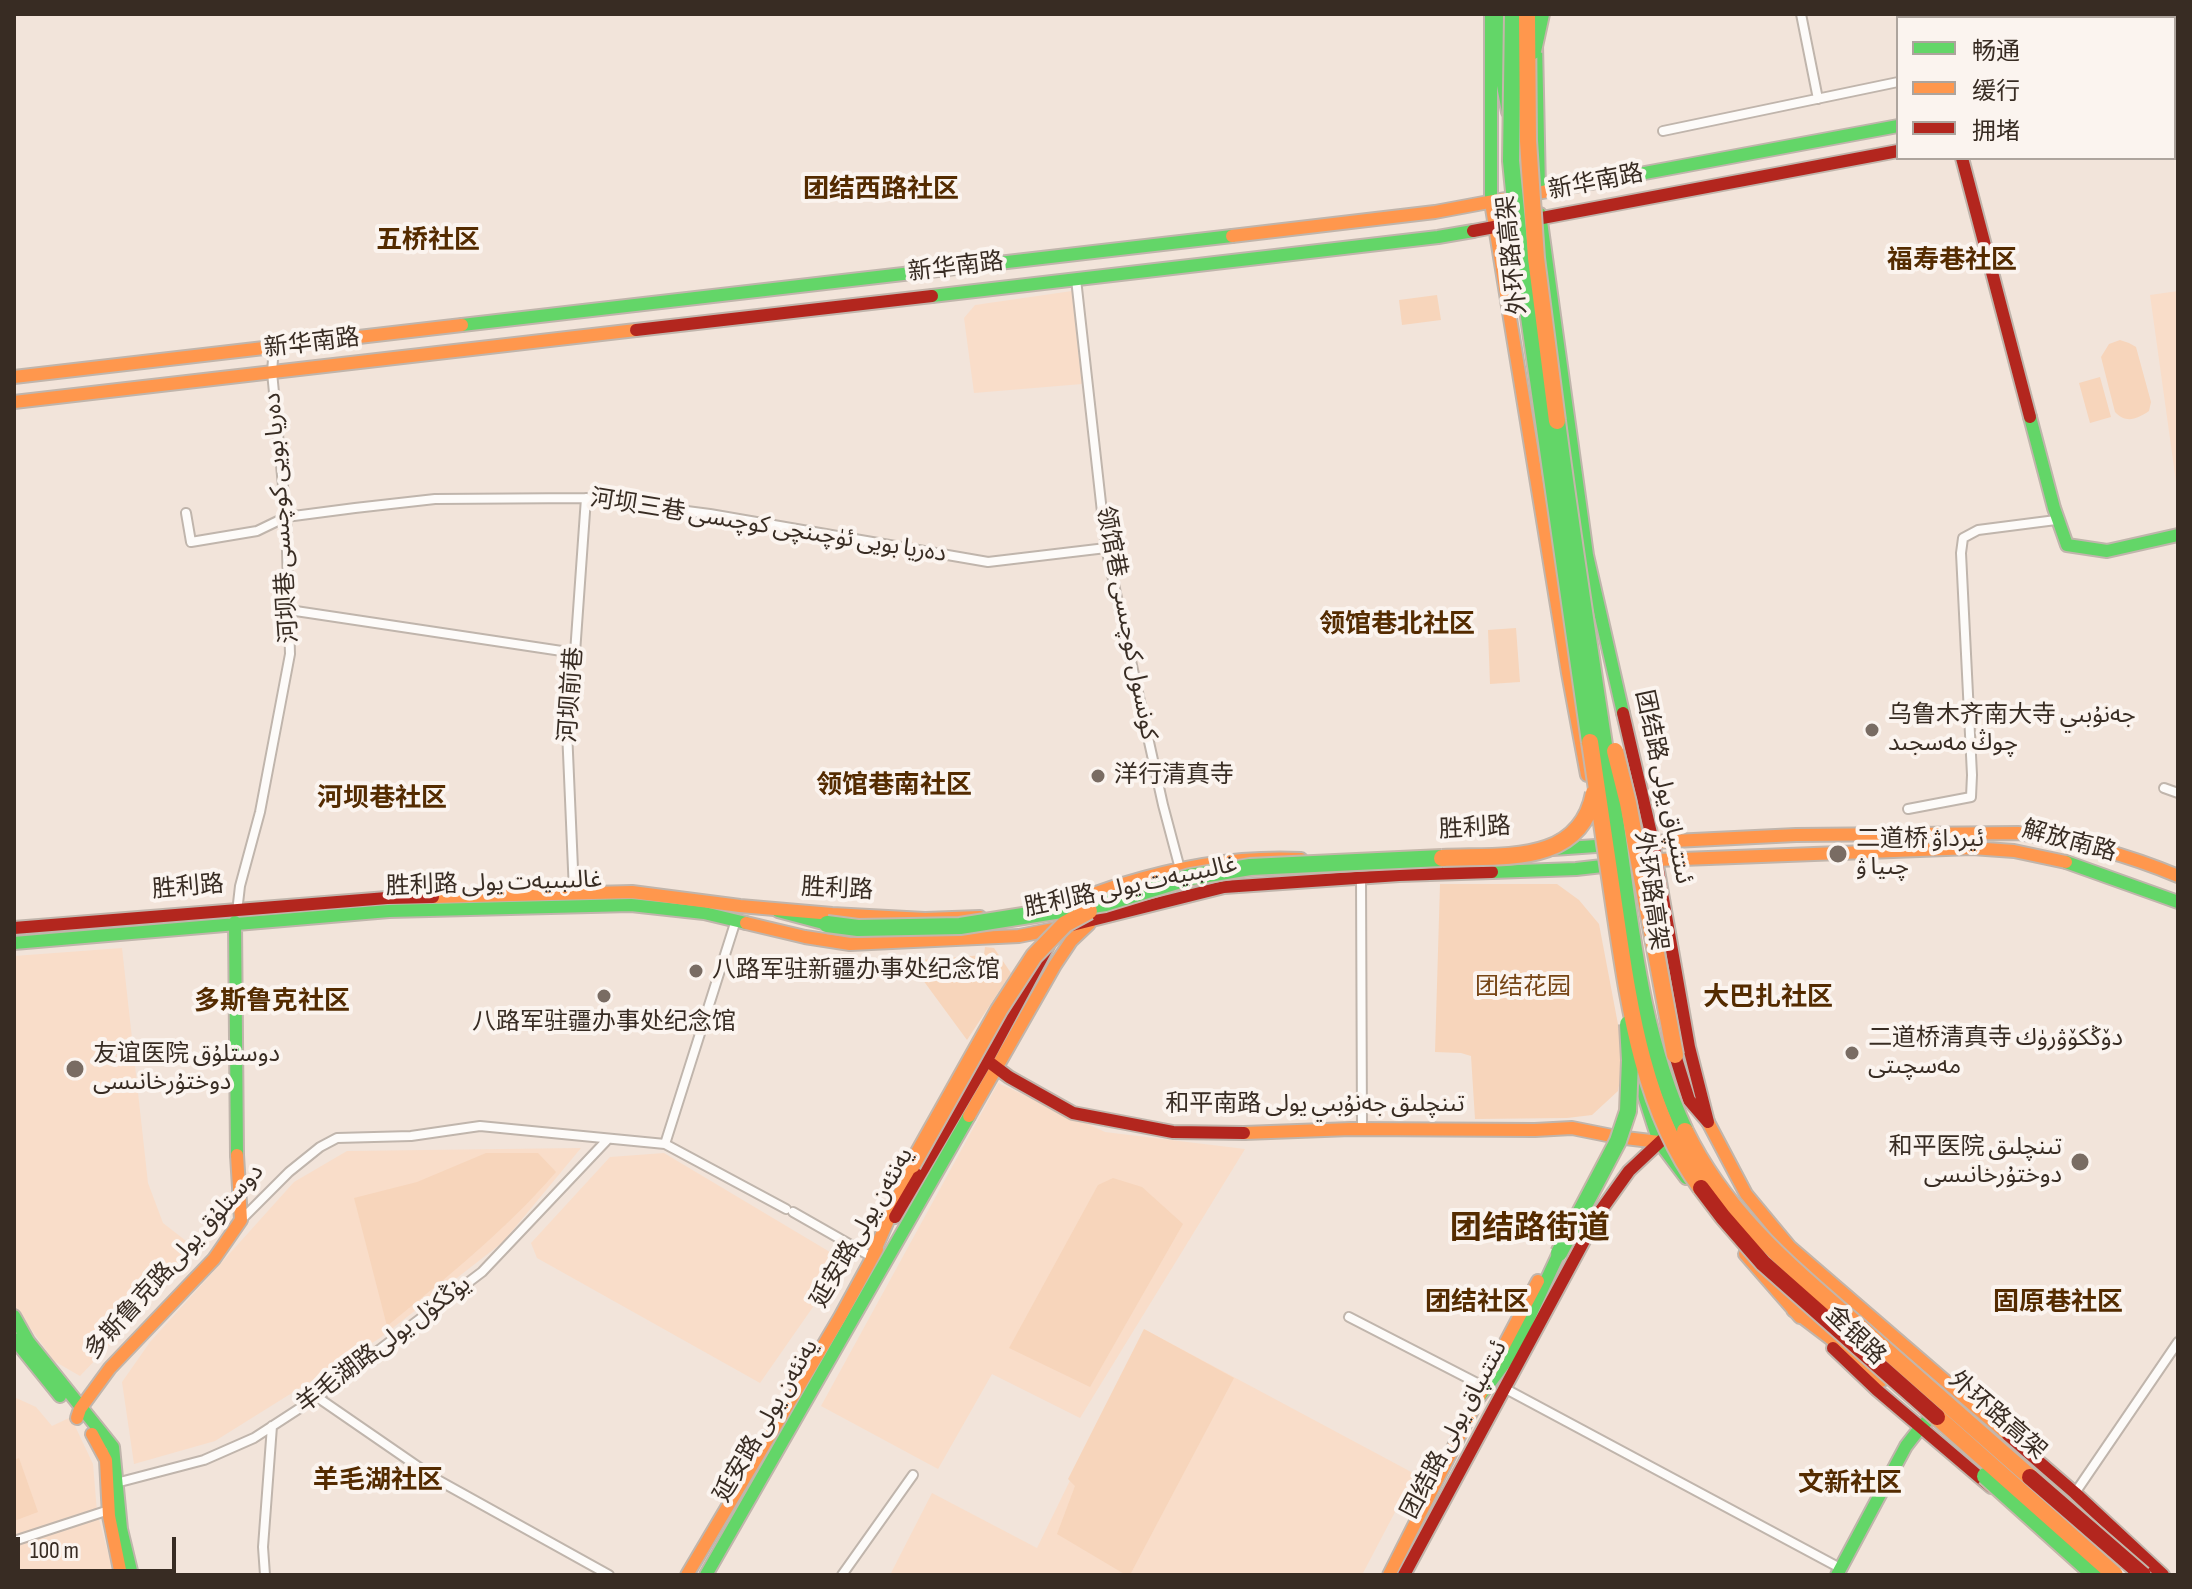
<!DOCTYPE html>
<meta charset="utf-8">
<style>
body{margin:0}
#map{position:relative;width:2192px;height:1589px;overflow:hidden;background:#f2e4da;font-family:"Sofia Sans Condensed","Noto Sans SC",sans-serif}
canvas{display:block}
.frame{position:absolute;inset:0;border:16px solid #382c23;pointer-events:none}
.legend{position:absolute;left:1896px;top:16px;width:280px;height:144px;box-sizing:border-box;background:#fbf4ef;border:2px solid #ada49d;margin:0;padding:10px 14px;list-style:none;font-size:24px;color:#382c23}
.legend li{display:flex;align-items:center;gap:16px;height:40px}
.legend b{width:40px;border:2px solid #ada49d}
.scale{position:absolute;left:16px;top:1537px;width:160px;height:36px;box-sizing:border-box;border:4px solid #382c23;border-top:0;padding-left:10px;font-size:24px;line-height:28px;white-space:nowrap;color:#382c23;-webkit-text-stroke:6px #fbf4ef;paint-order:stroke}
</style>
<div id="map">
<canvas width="2192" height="1589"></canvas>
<div class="frame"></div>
<ul class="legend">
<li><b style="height:10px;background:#63d668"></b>畅通</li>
<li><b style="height:10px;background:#ff974d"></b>缓行</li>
<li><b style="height:10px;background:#b3261e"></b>拥堵</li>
</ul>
<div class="scale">100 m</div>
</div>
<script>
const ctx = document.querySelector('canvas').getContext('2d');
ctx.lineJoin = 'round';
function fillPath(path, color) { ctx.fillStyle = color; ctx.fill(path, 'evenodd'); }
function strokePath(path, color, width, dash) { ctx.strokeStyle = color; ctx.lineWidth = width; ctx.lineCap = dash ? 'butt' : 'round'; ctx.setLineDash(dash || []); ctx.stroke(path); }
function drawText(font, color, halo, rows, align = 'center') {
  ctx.font = font + ' "Sofia Sans Condensed","Noto Sans Arabic","Noto Sans SC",sans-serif'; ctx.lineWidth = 8; ctx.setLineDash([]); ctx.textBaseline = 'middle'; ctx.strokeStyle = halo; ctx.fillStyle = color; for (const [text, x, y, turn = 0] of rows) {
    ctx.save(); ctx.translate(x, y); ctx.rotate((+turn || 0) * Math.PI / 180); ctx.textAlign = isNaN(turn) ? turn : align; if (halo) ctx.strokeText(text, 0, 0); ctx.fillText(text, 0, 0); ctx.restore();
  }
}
fillPath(new Path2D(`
 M1072,291l10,93 -108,9 -10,-75 11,-13z
 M2178,291v205l-28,-201z
 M122,948l26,235 15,40 36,28 -119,125 -26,-15 -37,-51 -3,-9v-345z
 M998,1083l107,49 140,17 -165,269 -88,-44 -54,95 -117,-63z
 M581,1148l-78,94 -123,96 -165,103 -81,23 -12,-82 28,-40 144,-160 53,-31z
 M664,1153l181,108 -85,122 -223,-125 -6,-15 79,-86z
 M1144,1329l271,145 -53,101h-472l42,-82 105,55z
 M14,1397l22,10 16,19 17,-8 6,8 18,38 4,48 17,63h-100z`), '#f9ddc9');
fillPath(new Path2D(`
 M1437,295l4,25 -39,5 -3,-25z
 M2120,340l9,3 7,4 15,55 -2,9c-12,8 -23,13 -34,1l-14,-55 8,-13z
 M2100,377l11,40 -21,6 -11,-40z
 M1516,628l4,54 -30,2 -2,-54z
 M1440,884h117l22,16 20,24 25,132 -6,35 -26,24 -25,3 -92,1 -4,-63 -10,-3 -26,-1z
 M985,947l9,1 17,25 -44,67 -58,-79 75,-6z
 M486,1153h52l18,19c-50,58 -110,106 -169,154l-33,-128 63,-16z
 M1113,1178l29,9 41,37 -93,163 -81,-39 89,-163z
 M1144,1329l90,49 -104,197h-4l-69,-41 18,-48 -7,-7z
 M19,1458l19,54 -24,9v-61z`), '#f7d5bb');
const street = new Path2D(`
 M1801,14l17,85
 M2118,14l1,4
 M2174,26l4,-1
 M1663,131l235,-49
 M1076,279l30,269 57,257 17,64
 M186,513l5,29 66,-11 29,-14 69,-9 80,-9 151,-1 124,16 278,48 118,-14
 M289,610l286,43
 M2164,788l14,5
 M1908,809l63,-12 1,-22 -11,-222 2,-15 15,-8 78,-10
 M1361,877l1,252
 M574,892l-7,-162 8,-77 11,-155
 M237,912l3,-26 20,-74 30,-158 -4,-137 -14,-145 2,-25
 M665,1144l71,-224
 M793,1212l79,45
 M241,1220l48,-48 31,-25 17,-9 74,-2 69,-10 185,18 121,65
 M1349,1317l134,69
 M1504,1388l336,180
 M317,1397l119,82 173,96
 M116,1483l88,-23 50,-22 63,-41 165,-125 126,-133
 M2075,1493l103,-151
 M14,1541l95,-31
 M265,1575l-2,-28 9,-121
 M842,1575l71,-100`);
const fast = new Path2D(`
 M1491,14v188
 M1499,14l3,66 6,32
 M1536,44l3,146
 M2174,74l4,-1
 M1607,180l291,-54
 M1540,214l47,341 36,158
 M932,296l506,-59 35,-6
 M462,325l770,-89
 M2030,417l24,91 13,37 40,6 71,-16
 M1553,849l100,-7
 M2066,862l112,40
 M1492,872l84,-3 80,-9
 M778,911l49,13
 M235,922l2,233
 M14,943l375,-32 242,-6 73,8 42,10
 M1636,1055l4,28 19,59 27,36
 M14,1316l14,25 85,106 8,82 11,46
 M14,1339l46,57
 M1480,1396l33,-44 46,-99
 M706,1575l263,-459
 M1837,1575l69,-129 14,-18 20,-20`);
const slow = new Path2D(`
 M2174,101l4,-1
 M1491,202l77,471 19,102
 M1232,236l203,-24 172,-32
 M14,377l448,-52
 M14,402l622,-72
 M1653,842l143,-7 222,-2c54,7 110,22 160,43
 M1656,860l316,-12 42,3 52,11
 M433,897l199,-5 108,14 92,8 93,5 55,-2
 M1064,903c20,-5 39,-13 59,-19 58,-18 117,-28 178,-25
 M746,923l59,14 45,7 169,-8 45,-9
 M969,1116l86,-151 16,-24 18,-17
 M1708,1122l38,72 44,53 218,188
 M1244,1133l107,-4 184,1 37,-2 45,9 42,5
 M1745,1254l55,63
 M872,1257l40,-92
 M1829,1281l21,25
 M1793,1310l62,47 26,24
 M1489,1374l49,-93
 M77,1418l3,-9 30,-41 104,-109 27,-39 -4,-65
 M92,1434l14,26 3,56 12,59
 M687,1575l153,-258 37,-68
 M1389,1575l93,-184`);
const jam = new Path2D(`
 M1962,158l68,259
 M1473,231l425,-80
 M636,330l296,-34
 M1623,713l30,129 36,205 19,75
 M1064,927l160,-40 175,-12 93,-3
 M14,928l373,-30 46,-1
 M1675,1055l14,45 19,22
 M989,1062l20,15 64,36 100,19 71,1
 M895,1217l92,-157 61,-114
 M1833,1348l44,42 114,97
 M2008,1435l67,58 88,82
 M1404,1575l195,-362 30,-42 33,-31`);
strokePath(street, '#c0b5ac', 12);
strokePath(fast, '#c0b5ac', 16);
strokePath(slow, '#c0b5ac', 16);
strokePath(jam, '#c0b5ac', 16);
strokePath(street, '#fdfbf9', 8);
strokePath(fast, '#63d668', 12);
strokePath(slow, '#ff974d', 12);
strokePath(jam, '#b3261e', 12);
const fastBridge = new Path2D(`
 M1513,14l-2,147 10,100 69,481
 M1533,51l8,-37
 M1557,421c17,131 38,261 57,391 16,107 25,221 71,319
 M827,924l31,4 102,-2 145,-23 85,-26 60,-10 192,-9
 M1559,1253l59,-112 10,-30 2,-51 -2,-36
 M1985,1476l110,99`);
const slowBridge = new Path2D(`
 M1527,14l1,127 8,117 21,163
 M1590,742c8,57 17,113 25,169 14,94 28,199 86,277
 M1615,751l13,52 47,252
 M1442,858c58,-3 138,9 152,-65
 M1685,1131c41,85 110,140 179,200 55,49 111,97 166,146
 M912,1165l87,-155 35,-54 31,-32 24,-13
 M1937,1417l178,158`);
const jamBridge = new Path2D(`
 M1701,1188l22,29 40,46 174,154
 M2030,1477l113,98`);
strokePath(fastBridge, '#c4b6aa', 20, []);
strokePath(slowBridge, '#c4b6aa', 20, []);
strokePath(jamBridge, '#c4b6aa', 20, []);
strokePath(fastBridge, '#63d668', 16);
strokePath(slowBridge, '#ff974d', 16);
strokePath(jamBridge, '#b3261e', 16);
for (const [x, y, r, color] of [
 [1872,730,8,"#796c63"],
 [1098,776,8,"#796c63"],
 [1838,854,10,"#796c63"],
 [696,971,8,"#796c63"],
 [604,996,8,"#796c63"],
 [1852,1053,8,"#796c63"],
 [75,1069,10,"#796c63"],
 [2080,1162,10,"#796c63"]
]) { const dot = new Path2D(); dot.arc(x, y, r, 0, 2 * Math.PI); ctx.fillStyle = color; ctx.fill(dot); strokePath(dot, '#fbf4ef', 3); }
drawText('24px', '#382c23', '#fbf4ef', [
 ["新华南路",1596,183,-11],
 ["外环路高架",1513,255,-96],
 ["新华南路",956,268,-7],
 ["新华南路",312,344,-7],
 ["河坝巷 دەريا بويى كوچىسى",282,518,-94],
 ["河坝三巷 دەريا بويى ئۈچىنچى كوچىسى",768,527,9],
 ["领馆巷 كونسول كوچىسى",1126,623,79],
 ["河坝前巷",572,695,-86],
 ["团结路 ئىتتىپاق يولى",1663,787,78],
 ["胜利路",1475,829,-3],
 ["解放南路",2069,842,15],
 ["胜利路 غالىبىيەت يولى",494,884,-2],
 ["胜利路 غالىبىيەت يولى",1131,887,-12],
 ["胜利路",188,888,-5],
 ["胜利路",837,890,3],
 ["外环路高架",1650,891,82],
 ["和平南路 تىنچلىق جەنۇبىي يولى",1315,1105],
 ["延安路يەنئەن يولى",863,1228,-60],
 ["多斯鲁克路دوستلۇق يولى",175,1262,-48],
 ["金银路",1855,1336,44],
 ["羊毛湖路يۇڭكۆل يولى",384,1345,-37],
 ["外环路高架",1997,1416,41],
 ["延安路 يەنئەن يولى",767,1421,-60],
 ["团结路 ئىتتىپاق يولى",1455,1430,-62]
]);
drawText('24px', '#382c23', '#fbf4ef', [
 ["乌鲁木齐南大寺 جەنۇبىي",1888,716],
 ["چوڭ مەسجىد",1888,744],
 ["洋行清真寺",1114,776],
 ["二道桥 ئيرداۋ",1856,840],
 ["چىيا ۋ",1856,868],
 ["八路军驻新疆办事处纪念馆",712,971],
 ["八路军驻疆办事处纪念馆",604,1023,"center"],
 ["二道桥清真寺 دۆڭكۆۋرۈك",1868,1039],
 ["مەسچىتى",1868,1067],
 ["友谊医院 دوستلۇق",93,1055],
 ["دوختۇرخانىسى",93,1083],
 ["和平医院 تىنچلىق",2062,1148,"right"],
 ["دوختۇرخانىسى",2062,1176,"right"]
], 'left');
drawText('24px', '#774515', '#fbf4ef', [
 ["团结花园",1523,988]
]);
drawText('bold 26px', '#542b00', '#fbf4ef', [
 ["团结西路社区",881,190],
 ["五桥社区",428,241],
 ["福寿巷社区",1952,261],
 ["领馆巷北社区",1397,625],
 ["领馆巷南社区",894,786],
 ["河坝巷社区",382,799],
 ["大巴扎社区",1768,998],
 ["多斯鲁克社区",272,1002],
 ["团结社区",1477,1303],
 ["固原巷社区",2058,1303],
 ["羊毛湖社区",378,1481],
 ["文新社区",1850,1484]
]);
drawText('bold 32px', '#542b00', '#fbf4ef', [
 ["团结路街道",1530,1230]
]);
</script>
